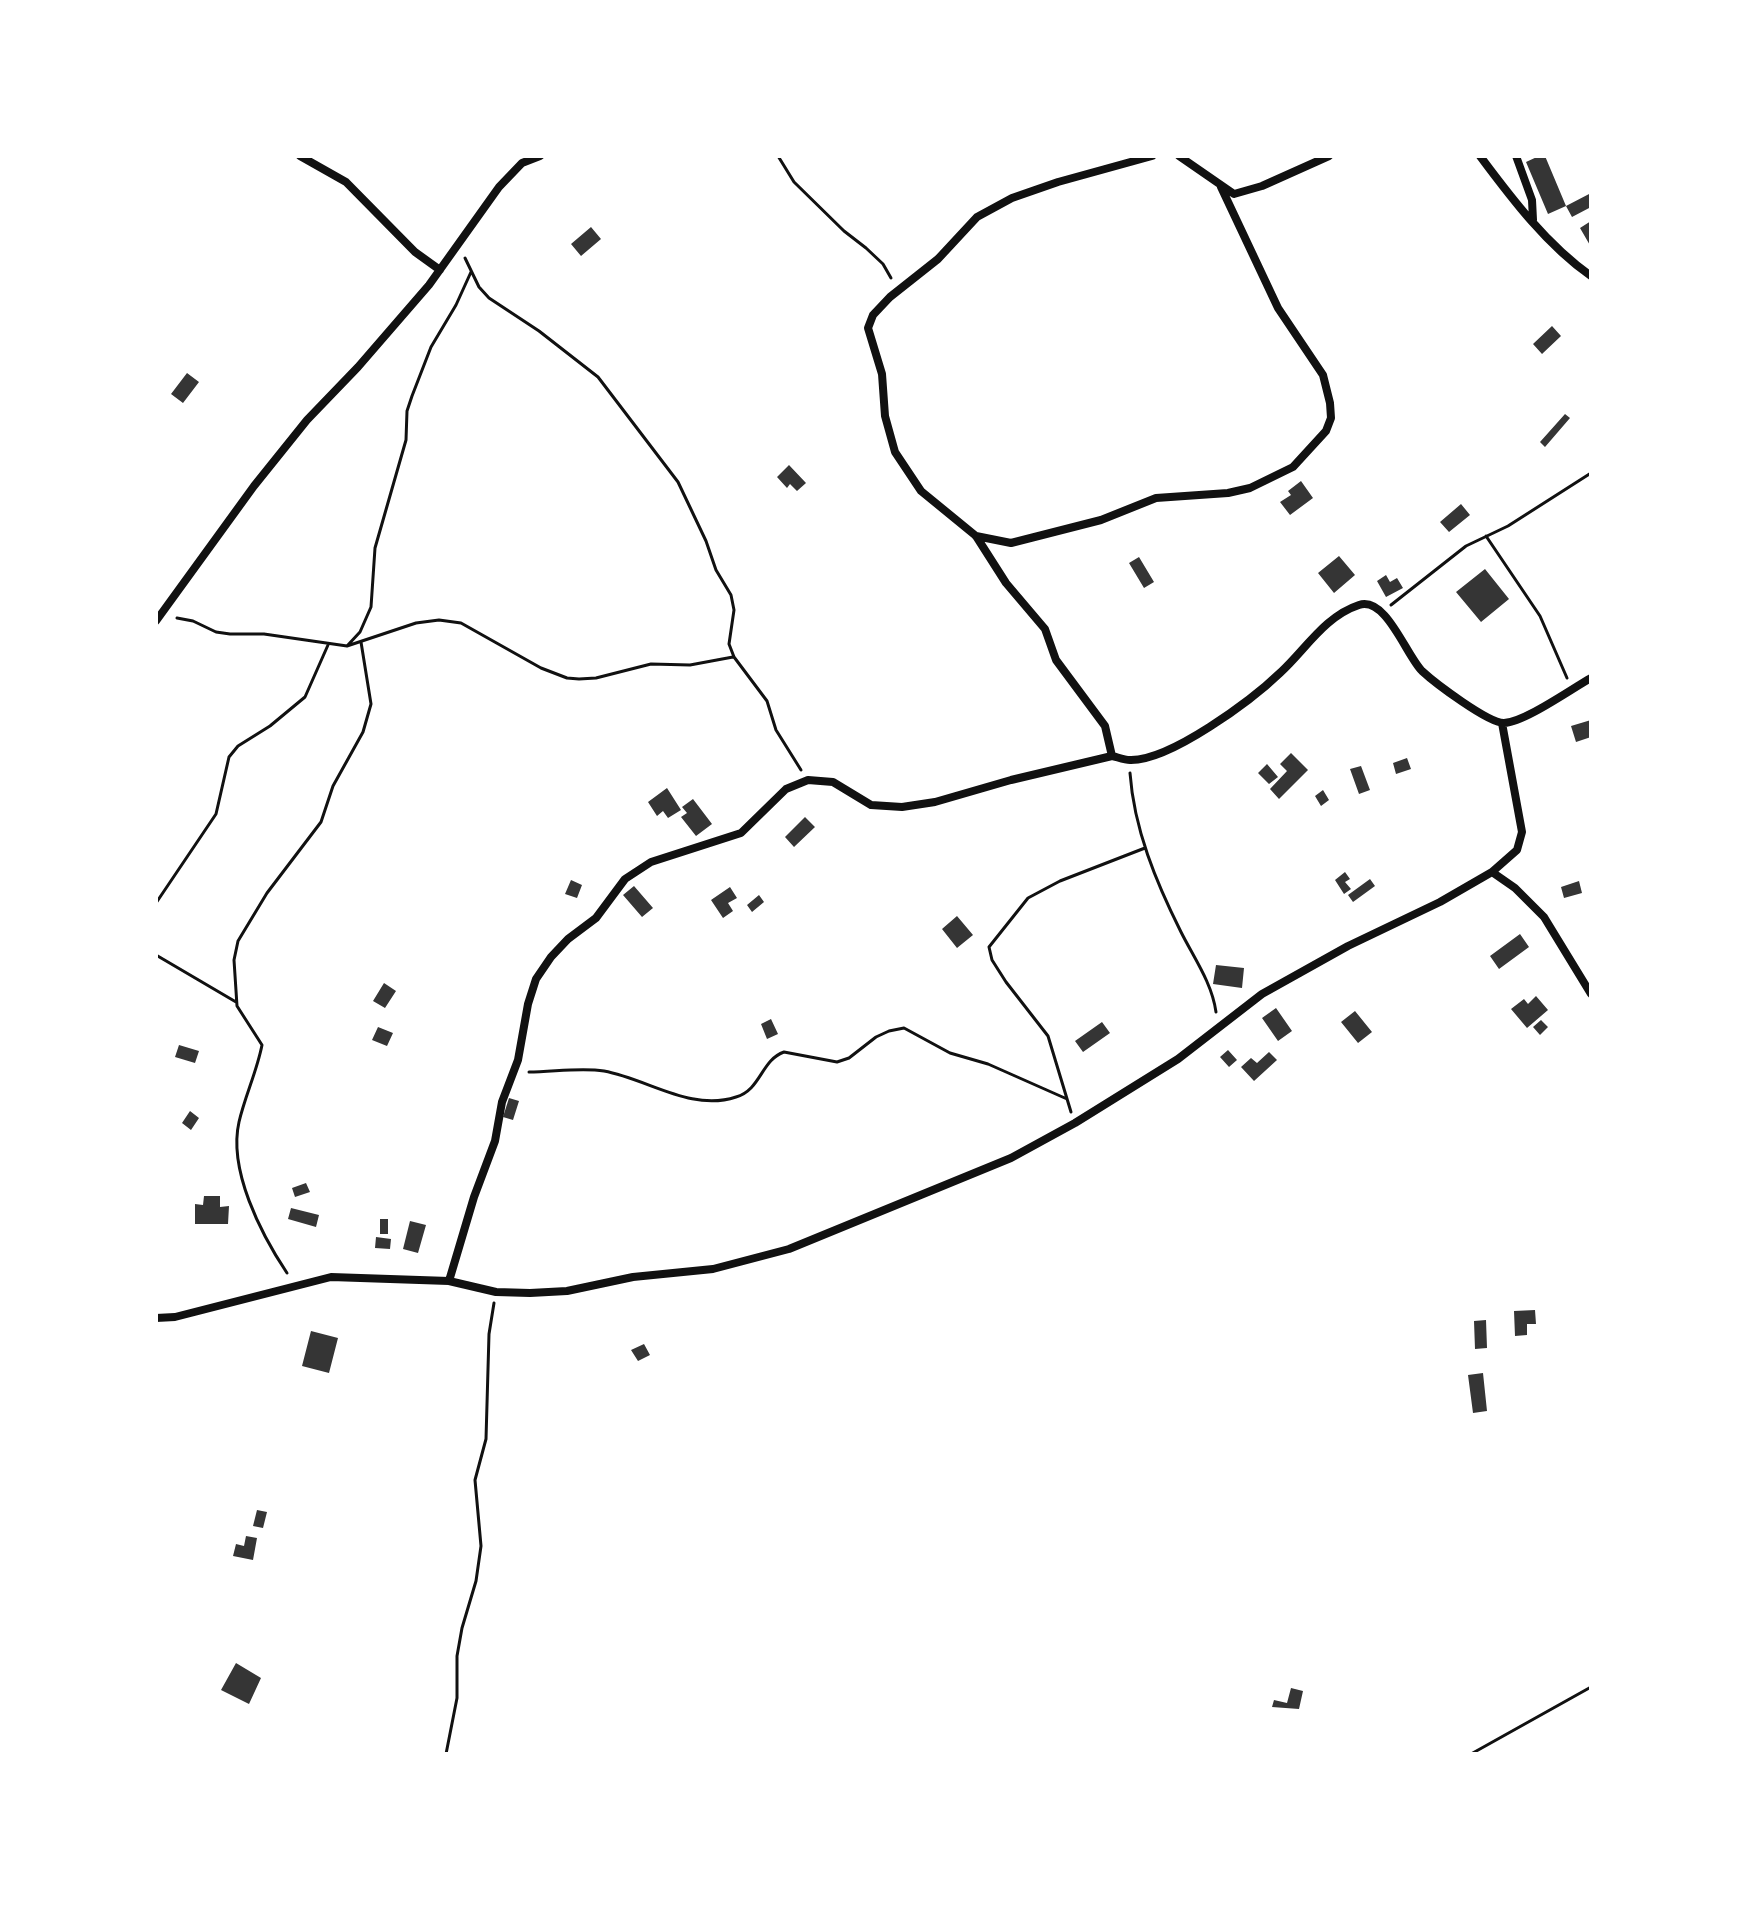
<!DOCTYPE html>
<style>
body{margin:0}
#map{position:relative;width:1747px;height:1910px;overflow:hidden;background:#fff;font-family:"Alegreya Sans",sans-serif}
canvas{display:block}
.frame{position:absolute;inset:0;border:158px solid #fff;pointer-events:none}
</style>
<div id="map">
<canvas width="1747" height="1910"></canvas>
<div class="frame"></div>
</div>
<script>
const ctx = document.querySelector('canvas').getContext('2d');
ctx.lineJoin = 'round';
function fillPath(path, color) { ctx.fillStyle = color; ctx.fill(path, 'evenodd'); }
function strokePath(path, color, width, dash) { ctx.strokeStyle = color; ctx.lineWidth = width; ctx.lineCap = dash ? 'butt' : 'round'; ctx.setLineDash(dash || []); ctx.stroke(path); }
fillPath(new Path2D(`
 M1539,156h6l21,50 -18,8 -22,-52z
 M1591,193v14l-19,10 -6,-11z
 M1591,221v26l-11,-19z
 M591,227l10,12 -20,17 -10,-12z
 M1552,326l9,10 -19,18 -9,-10z
 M187,373l12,9 -16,21 -12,-9z
 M1565,414l5,4 -25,29 -5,-5z
 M789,465l17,18 -9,8 -7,-7 -3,4 -10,-11z
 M1301,481l12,17 -23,17 -10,-13 11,-7 -3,-4z
 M1461,504l9,11 -21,17 -9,-10z
 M1339,556l16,19 -21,18 -16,-20z
 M1139,557l15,25 -10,6 -15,-25z
 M1485,569l24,30 -28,23 -25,-30z
 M1386,575l4,7 7,-4 6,10 -17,9 -9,-16z
 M1591,720v17l-15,5 -5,-16z
 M1291,753l17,17 -29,29 -9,-10 17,-18 -7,-7z
 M1407,758l4,11 -15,5 -3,-11z
 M1267,764l11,13 -9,7 -11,-11z
 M1361,766l9,24 -11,4 -9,-25z
 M667,788l14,22 -13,8 -5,-7 -6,5 -9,-14z
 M1323,790l6,10 -8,6 -6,-10z
 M693,799l19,25 -16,12 -15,-19 6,-4 -5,-6z
 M805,817l10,10 -21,20 -9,-10z
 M1345,872l5,7 -5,3 6,7 -7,5 -9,-14z
 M1370,879l5,7 -22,16 -5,-7z
 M571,880l11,5 -5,13 -12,-4z
 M1579,881l3,12 -18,5 -3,-11z
 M634,886l19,22 -11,9 -19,-22z
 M730,887l7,11 -9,5 5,8 -10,7 -12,-18z
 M759,895l5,7 -12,10 -5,-7z
 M957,916l16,19 -16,13 -15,-19z
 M1520,934l9,13 -30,22 -9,-13z
 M1216,965l28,3 -2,20 -29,-4z
 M384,983l12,8 -11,17 -12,-7z
 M1536,996l12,14 -21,18 -16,-19 13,-10 4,5z
 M1276,1008l16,23 -14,10 -16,-23z
 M1355,1011l17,21 -14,11 -17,-21z
 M771,1019l7,15 -11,5 -6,-15z
 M1541,1020l7,7 -8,8 -7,-8z
 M1102,1022l8,11 -27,19 -8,-11z
 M378,1027l15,6 -6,13 -15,-6z
 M179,1045l20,6 -4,12 -20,-6z
 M1228,1050l9,10 -8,7 -9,-10z
 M1269,1052l8,8 -23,21 -13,-14 10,-9 6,5z
 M509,1098l10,3 -6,19 -10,-3z
 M190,1111l9,7 -8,12 -9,-7z
 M306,1183l4,9 -15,5 -3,-9z
 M204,1196h16v11l9,-1 -1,18h-33v-20l8,1z
 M291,1208l28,7 -3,12 -28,-8z
 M380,1219h8v15h-8z
 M410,1221l16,4 -8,28 -15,-4z
 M376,1237l15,2 -1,10 -15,-1z
 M1535,1310l1,14h-9v11l-12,1 -1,-25z
 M1486,1320l1,28 -12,1 -1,-28z
 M311,1331l27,7 -9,35 -27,-7z
 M644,1344l6,11 -12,6 -7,-11z
 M1483,1373l4,38 -14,2 -5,-38z
 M257,1510l10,2 -4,16 -10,-2z
 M246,1536l11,2 -4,22 -20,-4 3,-12 8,2z
 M236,1663l25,15 -12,26 -28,-14z
 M1291,1688l12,3 -4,18 -27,-2 2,-7 13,3z`), '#353535');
strokePath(new Path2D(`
 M778,156l16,26 50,49 22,17 17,16 8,14
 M465,258l14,29 10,11 50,33 59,46 80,105 28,59 10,29 15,25 3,15 -5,34 5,13 33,44 9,29 25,40
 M1486,536l54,80 27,62
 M1391,605l75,-59 42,-20 83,-53
 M177,618l16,3 23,11 14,2h34l83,12 69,-23 23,-3 22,3 80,45 26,10 12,1 17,-1 55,-14 39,1 43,-8
 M347,646l13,-14 11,-25 4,-59 31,-108 1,-29 5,-15 19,-49 25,-42 15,-33
 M1130,773c4,56 26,109 51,159 13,26 31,51 35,80
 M156,903l60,-89 13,-57 9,-11 32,-20 35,-29 23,-52
 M156,955l80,47
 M529,1072c24,0 52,-5 75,-1 44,8 87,41 132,26 25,-7 25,-37 48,-45l53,10 12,-4 27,-21 13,-6 15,-3 46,25 38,11 79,35
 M1071,1112l-23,-76 -42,-54 -14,-22 -3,-13 39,-49 32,-17 85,-33
 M287,1273c-26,-39 -59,-103 -48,-151 6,-26 18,-51 23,-77l-25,-39 -3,-46 4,-19 29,-48 54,-71 12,-36 30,-54 8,-28 -10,-62
 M446,1754l11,-56v-42l5,-28 14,-47 5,-35 -6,-66 11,-41 3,-105 5,-31
 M1471,1754l120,-67`), '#111', 3);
strokePath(new Path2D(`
 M300,156l46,26 69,70 25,18
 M1152,156l-94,26 -46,16 -35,19 -39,42 -48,38 -17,18 -5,13 14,46 3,42 10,36 26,39 55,45 30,47 39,46 11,31 49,66 7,30c5,1 12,4 18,4 40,1 122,-60 151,-88 24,-22 44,-56 78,-67 27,-9 47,50 63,66 13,12 66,52 82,52 21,-1 67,-34 87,-45
 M1179,156l55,38 28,-8 67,-30
 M1480,156c32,43 67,89 111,120
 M1516,156l16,44 1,20
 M976,536l35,7 90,-23 55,-22 72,-5 22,-5 43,-21 33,-36 5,-13 -1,-15 -7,-28 -45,-67 -57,-121
 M156,621l98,-135 53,-66 51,-53 71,-82 70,-98 23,-24 18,-7
 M1492,872l23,16 29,29 47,77
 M449,1281l25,-84 21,-56 7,-39 16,-42 10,-56 8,-25 15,-22 17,-18 28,-21 29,-39 26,-17 90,-29 45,-44 22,-9 25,2 38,23 31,2 33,-5 76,-22 101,-24
 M156,1318l19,-1 156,-40 118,4 47,11 34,1 37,-2 66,-14 80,-8 76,-20 222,-91 64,-35 103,-64 84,-65 86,-48 92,-44 52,-30 25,-22 5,-18 -20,-109`), '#111', 8);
</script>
